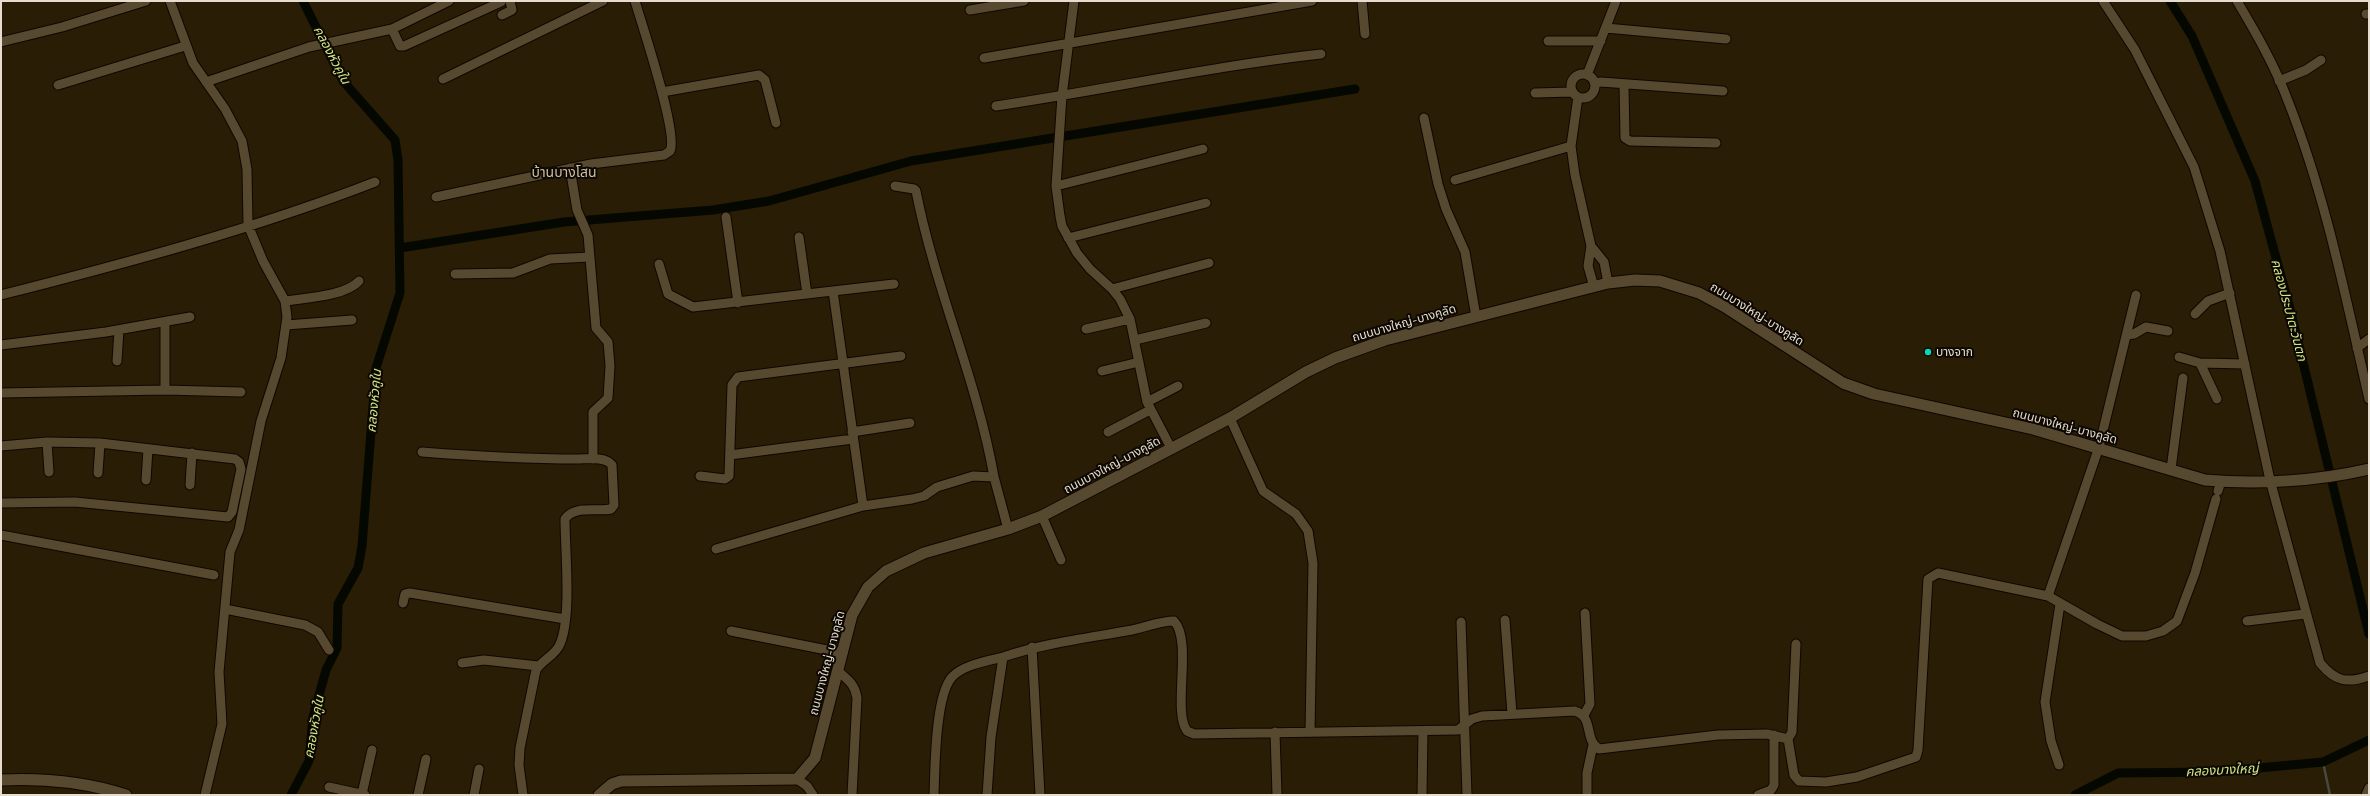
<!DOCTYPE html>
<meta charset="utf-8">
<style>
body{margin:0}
#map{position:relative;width:2370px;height:796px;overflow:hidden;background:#291d05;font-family:"Exo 2",sans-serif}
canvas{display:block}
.frame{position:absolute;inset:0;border:2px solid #e6ddcf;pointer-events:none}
</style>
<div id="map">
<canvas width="2370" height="796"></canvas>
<div class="frame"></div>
</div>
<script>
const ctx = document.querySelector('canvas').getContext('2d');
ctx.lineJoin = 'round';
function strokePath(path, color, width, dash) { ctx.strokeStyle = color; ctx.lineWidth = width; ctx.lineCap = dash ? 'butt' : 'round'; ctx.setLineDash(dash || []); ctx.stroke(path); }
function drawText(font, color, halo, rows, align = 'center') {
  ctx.font = font + ' "Exo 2","Noto Sans Thai",sans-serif'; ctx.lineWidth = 4; ctx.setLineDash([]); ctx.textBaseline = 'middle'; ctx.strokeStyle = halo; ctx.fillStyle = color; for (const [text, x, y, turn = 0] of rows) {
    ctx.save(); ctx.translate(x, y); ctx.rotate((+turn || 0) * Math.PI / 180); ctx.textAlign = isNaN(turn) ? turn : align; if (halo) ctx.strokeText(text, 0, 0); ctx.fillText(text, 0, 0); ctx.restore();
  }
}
strokePath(new Path2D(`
 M2323,762l7,33`), '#48483e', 2.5);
strokePath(new Path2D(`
 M2170,1l22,35 63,145 35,128 79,325
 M400,248l164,-26 149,-12 56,-9 142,-40 444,-72
 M291,795l18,-34 4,-44 13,-47 11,-22 1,-44 20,-36 4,-22 14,-178 24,-75 -2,-133 -3,-20 -52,-59 -40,-80
 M2075,795l43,-22 98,-1 107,-10 46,-22`), '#050800', 9);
const minor = new Path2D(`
 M170,1l23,62 32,46 17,32 5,28 1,56 15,36 22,40 2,16 -6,41 -20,63 -22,109 -9,22 -11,120 3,52 -17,71
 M1074,1l-12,95 -6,90 4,30 2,10 15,27 13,16 22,20 8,10 10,20 17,83 24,46
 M1362,1l3,33
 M2103,1l32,49 59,117 26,84 50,229 50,183c15,18 26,21 49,13
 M2237,1c19,32 38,65 51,100 38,96 58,198 81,298
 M970,10l54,-9
 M2366,14h3
 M502,15l10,-5 -2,-9
 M1606,28l120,11
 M392,29l8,17h4l97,-44
 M1548,41h53
 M1,42l61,-15 84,-26
 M984,58l328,-57
 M1571 86a12 12 0 1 1 24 0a12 12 0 1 1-24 0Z
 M1587,75l29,-74
 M443,79l160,-78
 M2279,81l27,-11 15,-10
 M206,82l103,-35 83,-18 57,-28
 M1595,83l6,-1 122,9
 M58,85l127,-39
 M1624,85l1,53 5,3 86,2
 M662,92l97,-17 6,5 11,43
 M1535,93l38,-1
 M1578,97l-7,49 4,29 16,71 -3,20 6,21
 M996,106c109,-16 216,-40 325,-52
 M1424,118l14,66 8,25 19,43 11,65
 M570,168l7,42 11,25 8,93 12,14 2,24 -2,32 -15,14v47
 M1455,180l116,-34
 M895,186l19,3 2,2c19,97 61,189 78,286
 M1056,186l147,-37
 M436,197l155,-33 73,-9 6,-4c9,-16 -28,-126 -35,-150
 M726,217l12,86
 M799,237l8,57
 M1068,238l138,-35
 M1591,246l13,16 4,21
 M659,264l9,30 25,13 201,-23
 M455,274l58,-1 37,-14 40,-2
 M1112,289l97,-26
 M833,291l30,215 49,-7 12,-3 13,-9 36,-11 21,1 14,52
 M1,295c126,-32 253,-66 374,-113
 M285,301c20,-3 61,-5 74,-20
 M2195,314l13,-13 22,-8
 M165,322v68
 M286,325l66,-5
 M1086,329l44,-10
 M2127,335l7,-1 12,-7 22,4
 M1135,340l71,-17
 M1,345l105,-13 84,-15
 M2357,348l12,-9
 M2179,357l21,6 45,1
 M117,361l2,-31
 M2200,363l17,36
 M1102,371l37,-9
 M1,393l164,-3 76,2
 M1147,402l31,-16
 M1230,418l33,73 33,23 12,17 5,32 -3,169
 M852,432l58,-9
 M1108,432l42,-22
 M47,442l2,30
 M1,446l46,-4 53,1 135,16 4,3 2,7 -9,43 -4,5 -153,-15 -74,1
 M422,452c52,4 103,7 155,7 10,0 28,-3 35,6l2,40 -3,4c-15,3 -37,-4 -46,10 0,32 7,97 -5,125 -4,11 -18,16 -24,26l-16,78 -1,17 4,30
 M730,455l123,-16
 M2171,469l12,-91
 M98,473l2,-30
 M700,476l25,3 4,-3 3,-91 6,-8 163,-21
 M146,480l2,-31
 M190,485l2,-32
 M2218,491l3,-10
 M1042,516l19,44
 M1,535l213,40
 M716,549l147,-43
 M2048,596l51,-149 37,-152
 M403,603l2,-9 5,-1 155,26
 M225,609l80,16 13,7 11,18
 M1505,620l7,94
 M2247,621l58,-7
 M1461,622l6,173
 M731,631l111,22
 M1032,647l8,148
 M462,663l22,-3 54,6
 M838,671c10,9 17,13 19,27l-5,97
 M1584,715l6,-11 -5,-91
 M1275,732l2,63
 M1788,739l4,-7 4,-88
 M2059,765l-8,-24 -6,-39 15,-98
 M797,779l10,7 6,9
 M329,787l36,8
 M362,794l10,-44
 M418,795l8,-36
 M474,795l5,-26
 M934,795c1,-26 1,-99 18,-118 11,-12 35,-16 51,-20
 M987,795l4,-58 12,-80c42,-14 85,-19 129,-27 14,-3 28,-9 42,-9 19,20 -2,90 13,110l7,3 264,-4 14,-11 10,-3 92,-5c21,5 9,28 25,38l119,-14 49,-1 21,5 6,36 5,6 27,1 31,-5 59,-20 2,-7 10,-171 10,-6 110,23 49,28 25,12h24l17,-5 14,-10 18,-48 21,-74
 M1422,795l1,-64
 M1587,795v-22l6,-28
 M1758,795l13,-5 3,-5v-50
 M2366,795l3,-7`);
const tertiary = new Path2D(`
 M1,780c42,-2 85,2 125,15
 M599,795l13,-11 9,-3 176,-2 18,-21 37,-143 16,-28 18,-16 38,-18 84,-24 34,-13 188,-98 76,-46 29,-14 50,-18 223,-57 27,-3 25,1 39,12 26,14 118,76 31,11 159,35 172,51c52,5 112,1 164,-11`);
strokePath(minor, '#110700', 11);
strokePath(tertiary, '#110700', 13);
strokePath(minor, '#574930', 9);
strokePath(tertiary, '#574930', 11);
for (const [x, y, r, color] of [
 [1928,352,4,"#08d5b5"]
]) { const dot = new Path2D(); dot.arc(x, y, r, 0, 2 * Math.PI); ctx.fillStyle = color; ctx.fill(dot); strokePath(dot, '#0d0802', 1.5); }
drawText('12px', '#e6ddcf', '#0d0802', [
 ["ถนนบางใหญ่-บางคูลัด",1757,314,32],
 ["ถนนบางใหญ่-บางคูลัด",1404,323,-16],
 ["ถนนบางใหญ่-บางคูลัด",2065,426,15],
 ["ถนนบางใหญ่-บางคูลัด",1112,465,-28],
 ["ถนนบางใหญ่-บางคูลัด",827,663,-75]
]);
drawText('12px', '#e6ddcf', '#0d0802', [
 ["บางจาก",1936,352]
], 'left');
drawText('italic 13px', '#d1e787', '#0d0802', [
 ["คลองหัวคูใน",332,55,62],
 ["คลองประปาตะวันตก",2289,310,75],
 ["คลองหัวคูใน",374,401,-85],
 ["คลองหัวคูใน",314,727,-80],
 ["คลองบางใหญ่",2222,770,-3]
]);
drawText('14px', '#cebea2', '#0d0802', [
 ["บ้านบางโสน",564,172]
]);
</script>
